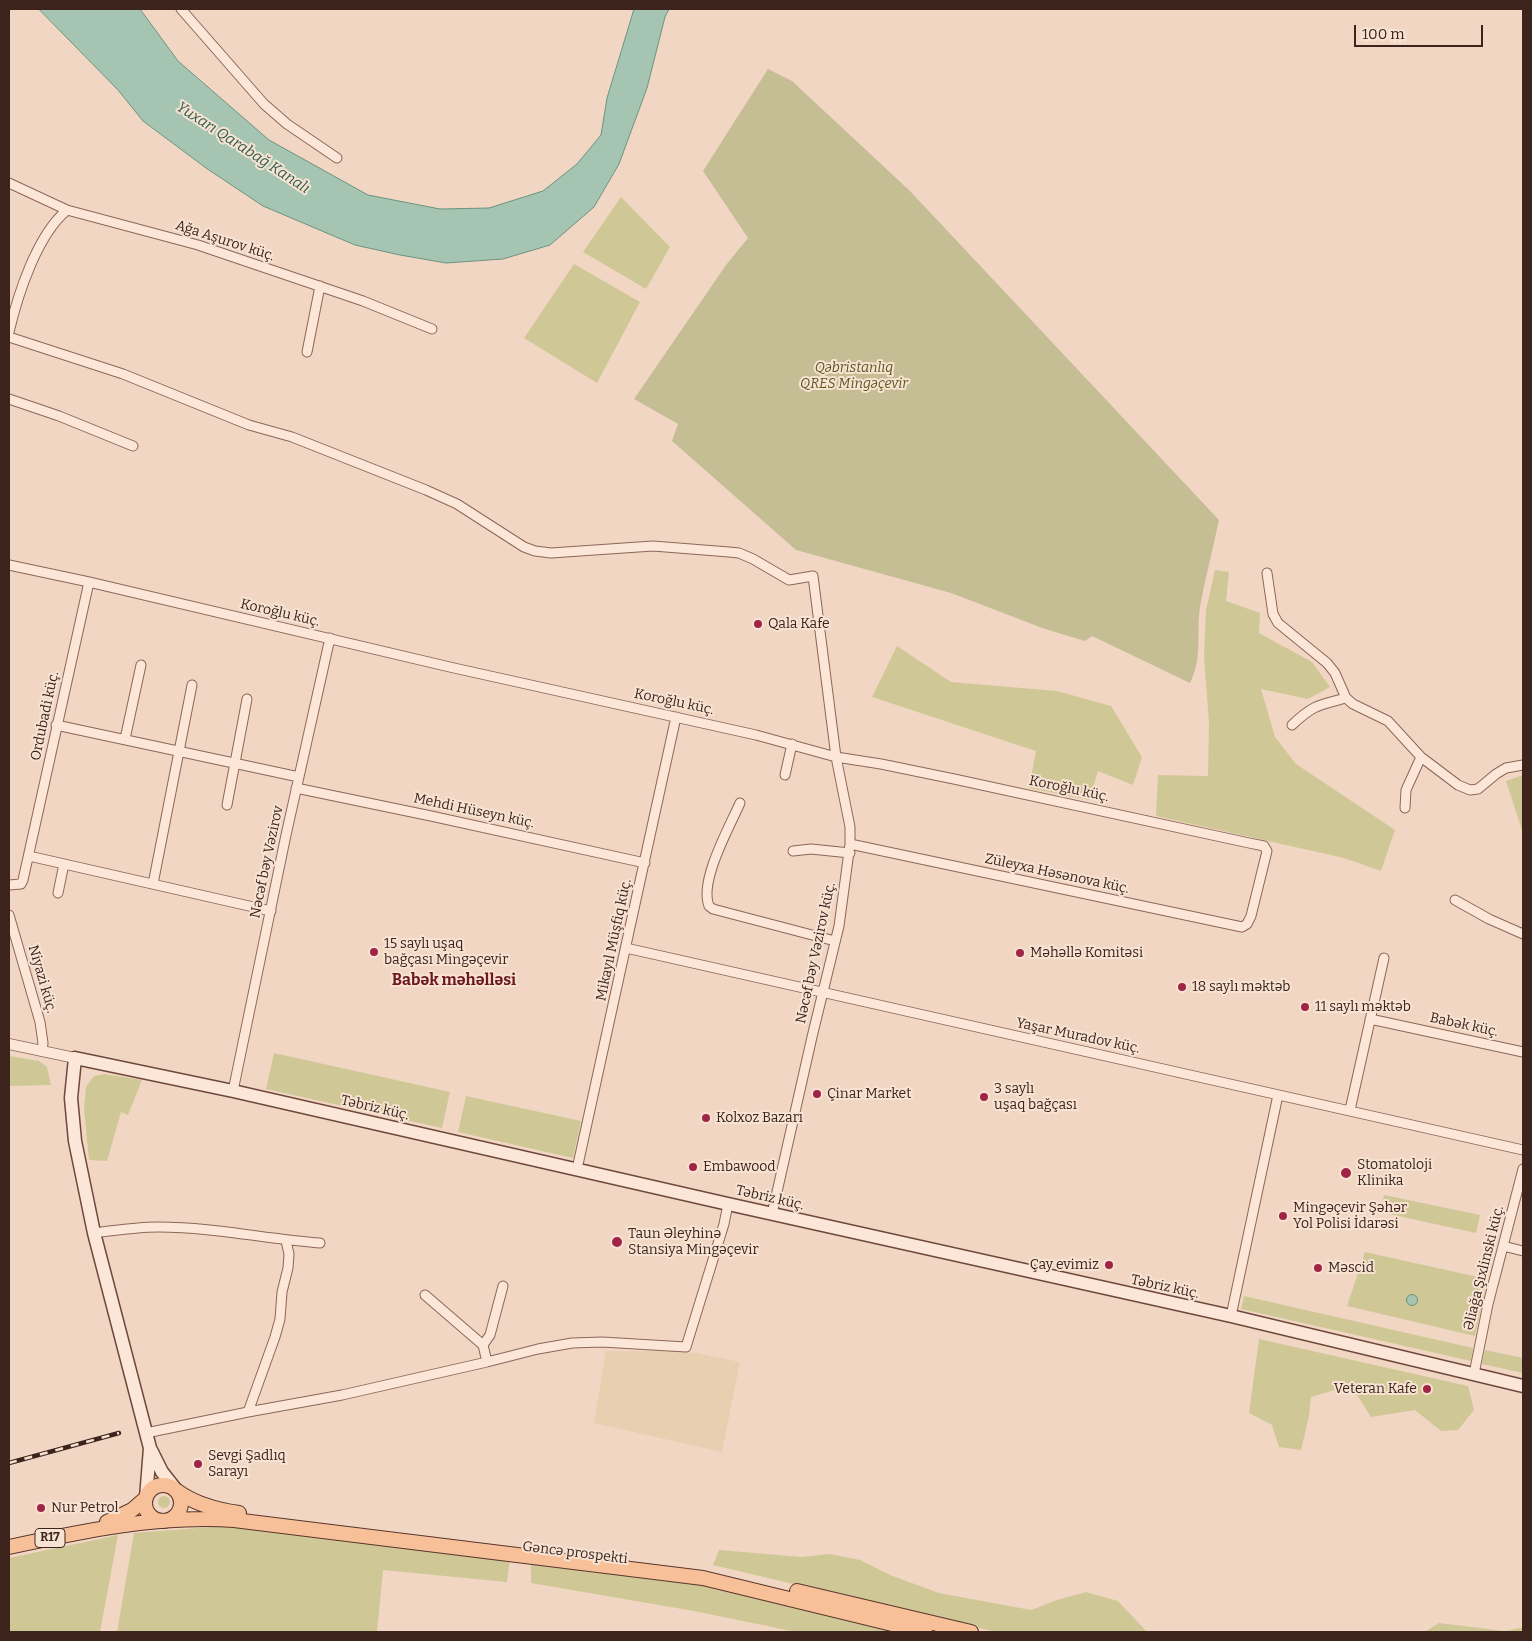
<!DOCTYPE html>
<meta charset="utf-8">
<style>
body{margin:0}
#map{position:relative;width:1532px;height:1641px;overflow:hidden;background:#f1d7c3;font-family:Bitter,serif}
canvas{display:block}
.frame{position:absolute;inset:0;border:10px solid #3c241d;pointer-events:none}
.scale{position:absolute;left:1354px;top:25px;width:129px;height:22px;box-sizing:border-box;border:2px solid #3c241d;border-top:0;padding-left:6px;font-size:15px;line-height:18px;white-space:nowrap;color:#3c241d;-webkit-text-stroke:4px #f8e3d3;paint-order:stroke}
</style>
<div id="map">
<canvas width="1532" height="1641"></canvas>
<div class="frame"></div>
<div class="scale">100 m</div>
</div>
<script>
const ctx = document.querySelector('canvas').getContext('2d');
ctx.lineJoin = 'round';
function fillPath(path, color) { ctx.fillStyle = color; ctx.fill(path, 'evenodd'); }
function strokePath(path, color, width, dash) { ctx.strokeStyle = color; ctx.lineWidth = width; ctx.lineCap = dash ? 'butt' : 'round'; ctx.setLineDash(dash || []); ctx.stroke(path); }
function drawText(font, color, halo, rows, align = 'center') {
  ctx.font = font + ' Bitter,serif'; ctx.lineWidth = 4; ctx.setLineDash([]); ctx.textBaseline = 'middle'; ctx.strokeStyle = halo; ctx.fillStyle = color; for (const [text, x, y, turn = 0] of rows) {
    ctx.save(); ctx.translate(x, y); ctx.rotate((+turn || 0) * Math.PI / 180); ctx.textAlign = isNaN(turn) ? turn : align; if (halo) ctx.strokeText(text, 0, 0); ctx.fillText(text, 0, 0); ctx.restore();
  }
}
fillPath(new Path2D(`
 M606,1351h59l31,2 44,9 -18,90 -128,-29z`), '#e7cfaf');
fillPath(new Path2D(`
 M621,197l49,50 -24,42 -63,-37z
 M574,264l66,38 -43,81 -73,-45z
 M1215,570l14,2 -3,29 34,12 -1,20 53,29 18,25 -22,12 -47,-10 14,48 21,27 99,66 -14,41 -37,-13 -188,-42 2,-41 50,1 1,-53 -5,-67 2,-46z
 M897,646l54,36 106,9 54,15 31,51 -9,28 -35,-14 -9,29 -60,-12 7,-37 -164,-54z
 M1523,775v58l-17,-52z
 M274,1053l176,39 -8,36 -176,-39z
 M9,1056l30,5 8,6 4,18 -42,1z
 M105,1074l37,6 -14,35 -7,-3 -14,49 -18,-1 -5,-51 2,-22 8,-11z
 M466,1096l115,25 -8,37 -115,-26z
 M1384,1195l96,20 -4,18 -96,-21z
 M1365,1252l122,27 -12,57 -128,-30z
 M1244,1296l229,52 -2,13 -230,-52z
 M1259,1339l209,47 6,24 -16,20 -17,1 -26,-21 -44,7 -14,-22 -22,-5 -24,7 -2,19 -8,34 -22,-3 -7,-22 -23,-12z
 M1485,1350l38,8v15l-41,-9z
 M158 1502a6 6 0 1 1 12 0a6 6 0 1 1-12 0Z
 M236,1525l274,33 -3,24 -124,-12 -6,62h-260l17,-99z
 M118,1535l-18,97h-91v-74z
 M719,1550l83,7 28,-3 30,6 30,15 49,18 92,17 26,-10 29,-8 32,9 29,31h-151l-283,-67z
 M531,1561l167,23 203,48h-105l-102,-21 -163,-28z
 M1439,1623l66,8 18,-4v5h-97v-1z`), '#d0c796');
fillPath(new Path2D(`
 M768,69l24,12 118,110 309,329c-6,29 -14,58 -19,87 -4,27 3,50 -10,76l-98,-47 -7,5 -40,-12 -94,-36 -155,-43 -124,-109 6,-17 -44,-25 92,-134 22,-27 -45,-67z`), '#c5be95');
const water = new Path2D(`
 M39,9h101l38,52 91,79 99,55 72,14 49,-1 54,-17 34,-27 24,-29 6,-37 27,-89h35l-4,8 -18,71 -28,76 -25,43 -44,38 -47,14 -57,4 -46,-8 -45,-10 -92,-39 -57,-38 -63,-47 -25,-31z
 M1406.5 1300a5.5 5.5 0 1 1 11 0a5.5 5.5 0 1 1-11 0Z`);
fillPath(water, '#a5c4b2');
strokePath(water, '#6b937e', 1);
const minor = new Path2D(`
 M181,9l83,95 23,20 50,34
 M9,183l58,27 131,35 165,56 69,28
 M9,332c9,-38 28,-97 58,-122
 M9,337l114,37 126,51 43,12 134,53 31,14 67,43 11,4 16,2 102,-7 76,6 10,1 14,6 36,21 24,-4 23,181 14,70v17l-11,82 -27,111 -40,177
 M307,352l13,-66
 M9,399l50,17 74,30
 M9,565l80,17 365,86 302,67 80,22 45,7 73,15 295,64 15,3 3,5 -16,65 -4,8 -5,3 -392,-83
 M1267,573l6,41 5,9 49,40 8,10 11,25 7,6 35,17 33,36 37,28 12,5 8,-1 18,-15 10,-6 17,-3
 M56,725l243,52
 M1292,725c21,-20 27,-20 54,-27
 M125,739l16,-74
 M785,775l7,-31
 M296,788l135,28 214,47
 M740,803c-11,25 -41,78 -31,103l4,3 122,32
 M227,805l20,-106
 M1405,808l1,-18 15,-33
 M793,851l18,-2 39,4
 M29,856l242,55
 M153,884l39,-199
 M9,885l12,-1 2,-4 66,-298
 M58,893l6,-29
 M1455,900l34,19 34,15
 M9,915l31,107 3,21 -1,8
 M626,948l897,202
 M1370,1019l153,33
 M233,1091l53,-256 44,-197
 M1350,1110l34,-152
 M577,1169l99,-452
 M94,1233c22,-3 43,-6 65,-6 54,0 107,12 161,16
 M1503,1246l20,5
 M425,1295l58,50 4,17
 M1231,1316l47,-221
 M483,1345l7,-10 13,-49
 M1474,1374l14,-70 35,-135
 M248,1412l27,-75 5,-18 2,-27 6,-24 1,-14 -3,-13
 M146,1433l102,-21 94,-17 145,-33 51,-13 34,-6 30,-1 84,5 38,-123 4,-20`);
const tertiary = new Path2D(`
 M9,1044l66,14`);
const secondary = new Path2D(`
 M151,1450l11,22 15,19
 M146,1498l4,-50 -56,-215 -19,-92 -4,-43 4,-40 158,33 495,113 503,112 292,70`);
const primary = new Path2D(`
 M145 1503a18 18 0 1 1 36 0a18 18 0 1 1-36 0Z
 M177,1491c18,13 40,19 62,22
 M107,1522l25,-12 14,-12
 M9,1547c74,-16 149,-32 225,-27l469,58 222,54
 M797,1591l174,41`);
strokePath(minor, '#8d6658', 11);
strokePath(tertiary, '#8d6658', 12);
strokePath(secondary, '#6f473b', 15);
strokePath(primary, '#5a362d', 16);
strokePath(minor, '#fbe6d7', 9);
strokePath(tertiary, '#fbe6d7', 10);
strokePath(secondary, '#fbe6d7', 12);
strokePath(primary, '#f7c098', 14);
const rail = new Path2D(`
 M9,1463l110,-30`);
strokePath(rail, '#3c241d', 4.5);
strokePath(rail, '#f8e3d3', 2.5, [8]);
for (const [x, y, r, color] of [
 [758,624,5,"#a02446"],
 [374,952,5,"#a02446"],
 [1020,953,5,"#a02446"],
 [1182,987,5,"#a02446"],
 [1305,1007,5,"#a02446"],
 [817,1094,5,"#a02446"],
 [984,1097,5,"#a02446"],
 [706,1118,5,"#a02446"],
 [693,1167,5,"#a02446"],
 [1346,1173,6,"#a02446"],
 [1283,1216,5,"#a02446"],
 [617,1242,6,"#a02446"],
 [1109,1265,5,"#a02446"],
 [1318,1268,5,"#a02446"],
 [1427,1389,5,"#a02446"],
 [198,1464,5,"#a02446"],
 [41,1508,5,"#a02446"]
]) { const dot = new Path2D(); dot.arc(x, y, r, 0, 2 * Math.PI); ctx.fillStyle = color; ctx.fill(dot); strokePath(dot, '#f8e3d3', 2); }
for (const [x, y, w] of [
 [50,1538,30]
]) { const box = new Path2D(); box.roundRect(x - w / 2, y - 9.5, w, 19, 4); ctx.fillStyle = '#f8e3d3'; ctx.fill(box); strokePath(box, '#3c241d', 1); }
drawText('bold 12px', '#3c241d', null, [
 ["R17",50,1538]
]);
drawText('14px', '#3c241d', '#f8e3d3', [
 ["Ağa Aşurov küç.",225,241,18],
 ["Koroğlu küç.",280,613,13],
 ["Koroğlu küç.",674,702,12],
 ["Ordubadi küç.",45,716,-78],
 ["Koroğlu küç.",1069,789,12],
 ["Mehdi Hüseyn küç.",474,811,12],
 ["Nəcəf bəy Vəzirov",267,862,-78],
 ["Züleyxa Həsənova küç.",1057,874,12],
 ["Mikayıl Müşfiq küç.",614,940,-78],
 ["Nəcəf bəy Vəzirov küç.",816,953,-78],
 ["Niyazi küç.",42,979,74],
 ["Babək küç.",1464,1025,12],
 ["Yaşar Muradov küç.",1078,1036,12],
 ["Təbriz küç.",375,1108,13],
 ["Təbriz küç.",770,1198,13],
 ["Əliağa Şıxlinski küç.",1484,1268,-76],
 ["Təbriz küç.",1165,1287,12],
 ["Gəncə prospekti",575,1553,7]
]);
drawText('italic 14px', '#5a5922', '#f8e3d3', [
 ["Qəbristanlıq",854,368],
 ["QRES Mingəçevir",854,384]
]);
drawText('14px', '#3c241d', '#f8e3d3', [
 ["Qala Kafe",768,624],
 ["15 saylı uşaq",384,944],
 ["bağçası Mingəçevir",384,960],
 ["Məhəllə Komitəsi",1030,953],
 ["18 saylı məktəb",1192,987],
 ["11 saylı məktəb",1315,1007],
 ["3 saylı",994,1089],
 ["uşaq bağçası",994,1105],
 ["Çinar Market",827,1094],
 ["Kolxoz Bazarı",716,1118],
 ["Stomatoloji",1357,1165],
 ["Klinika",1357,1181],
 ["Embawood",703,1167],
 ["Mingəçevir Şəhər",1293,1208],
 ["Yol Polisi İdarəsi",1293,1224],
 ["Taun Əleyhinə",628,1234],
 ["Stansiya Mingəçevir",628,1250],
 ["Çay evimiz",1099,1265,"right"],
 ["Məscid",1328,1268],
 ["Veteran Kafe",1417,1389,"right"],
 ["Sevgi Şadlıq",208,1456],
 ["Sarayı",208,1472],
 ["Nur Petrol",51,1508]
], 'left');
drawText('italic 15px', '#2b5d4c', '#f8e3d3', [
 ["Yuxarı Qarabağ Kanalı",243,148,33]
]);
drawText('bold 16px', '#6c191e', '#f8e3d3', [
 ["Babək məhəlləsi",454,981]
]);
</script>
